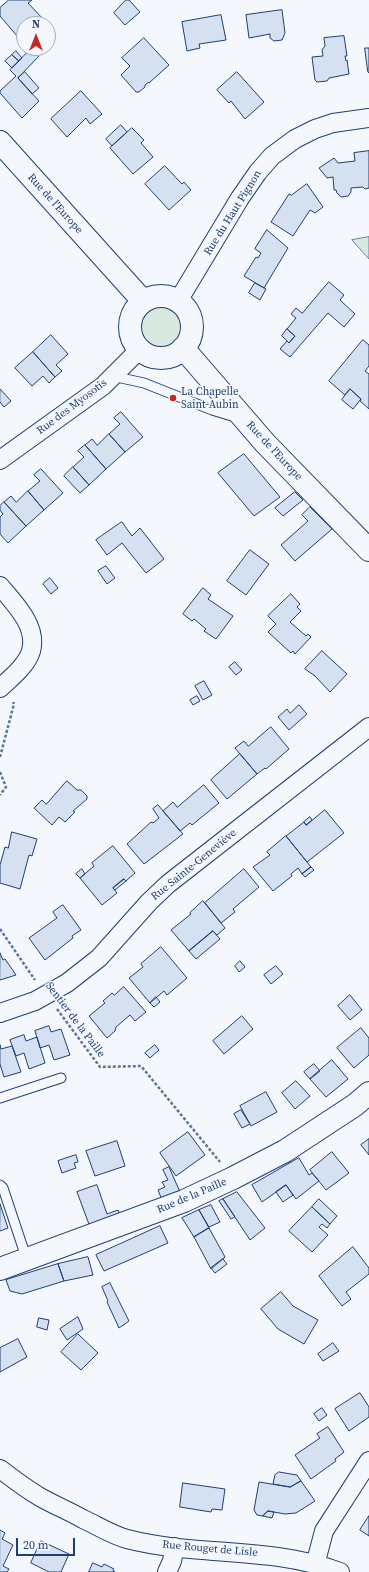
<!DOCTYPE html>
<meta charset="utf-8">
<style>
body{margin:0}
#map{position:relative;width:369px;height:1572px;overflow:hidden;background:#f4f7fb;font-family:"Source Serif 4",serif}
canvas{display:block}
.north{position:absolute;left:16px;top:16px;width:40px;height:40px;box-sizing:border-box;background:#f4f7fb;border:1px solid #9eadc5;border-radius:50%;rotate:0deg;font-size:11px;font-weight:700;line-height:16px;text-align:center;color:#1d3f73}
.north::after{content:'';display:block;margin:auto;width:14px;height:18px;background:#c62828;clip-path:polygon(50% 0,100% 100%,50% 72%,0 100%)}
.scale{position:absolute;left:16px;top:1538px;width:59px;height:18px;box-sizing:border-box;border:2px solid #1d3f73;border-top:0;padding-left:5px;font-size:12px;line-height:14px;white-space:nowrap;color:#1d3f73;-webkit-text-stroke:3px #f4f7fb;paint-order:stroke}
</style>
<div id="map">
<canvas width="369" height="1572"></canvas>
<div class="north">N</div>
<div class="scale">20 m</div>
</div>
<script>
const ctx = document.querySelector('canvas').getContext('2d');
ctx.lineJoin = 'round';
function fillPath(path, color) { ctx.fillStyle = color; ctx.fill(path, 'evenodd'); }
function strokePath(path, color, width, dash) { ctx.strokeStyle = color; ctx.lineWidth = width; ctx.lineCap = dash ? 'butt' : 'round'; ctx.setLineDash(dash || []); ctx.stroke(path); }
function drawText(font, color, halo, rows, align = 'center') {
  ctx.font = font + ' "Source Serif 4",serif'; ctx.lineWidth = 3; ctx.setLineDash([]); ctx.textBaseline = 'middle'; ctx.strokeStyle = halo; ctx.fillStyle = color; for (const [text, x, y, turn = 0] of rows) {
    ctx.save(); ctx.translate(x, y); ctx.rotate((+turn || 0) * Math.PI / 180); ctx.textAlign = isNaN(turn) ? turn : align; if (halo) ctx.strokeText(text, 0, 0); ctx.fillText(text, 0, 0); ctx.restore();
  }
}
const green = new Path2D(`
 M369,237v22l-17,-19z
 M139 327a21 21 0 1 1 42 0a21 21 0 1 1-42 0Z`);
fillPath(green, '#d7e8df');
strokePath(green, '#687fa3', 1);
const building = new Path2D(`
 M9,0h23l-4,3 15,16 -6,5h-13v7l-6,6 -18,-21v-8z
 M126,0h3l11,12 -15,13 -11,-12z
 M282,10l3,23 -3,7 -8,1 -4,-3v-4l-21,4 -3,-23z
 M221,15l5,25 -27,4 1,4 -13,3 -5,-29z
 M344,36l3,20h-2l1,5 1,-1 2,14 -20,4 -2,3 -10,1 -2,-2 -3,-23 11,-1 -1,-6 3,-4 -1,-8z
 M144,38l25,27 -20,18v-1l-4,3v2l-6,5h-3l-15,-17 9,-9 -8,-8z
 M32,48l7,8 -21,22 21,23 -17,17 -22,-25v-2l16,-15 -6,-6z
 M365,48h4v25l-1,-1z
 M16,51l6,7 -3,3 -7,-6z
 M12,55l7,6 -7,7 -7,-7z
 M25,72l14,16 -7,6 -14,-16z
 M237,72l27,30 -19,17 -14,-18 -2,2 -12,-13z
 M81,91l21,23 -12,10 -4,-6 -19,19 -16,-18z
 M121,125l6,7 -15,14 -6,-7z
 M132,128l12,12 -3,3 12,14 -20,17 -23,-26z
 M369,151v37l-4,1 -2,-2 -12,1v4l-3,4 -7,1 -4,-4 -1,-3h-2l-1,-13 -6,1 -8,-10 15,-10 4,5 17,-2 -1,-8z
 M165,166l17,18 2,-2 7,8 -22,20 -24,-26z
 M307,184l16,23 -8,6 -5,-3 -17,26 -22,-14 18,-28 2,1z
 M267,230l21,18 -24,40 -20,-12 12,-19 2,1 3,-5 -6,-4z
 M329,282l15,13 -4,5 15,14 -11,13 -16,-14 -38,44 -10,-8 7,-8 2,2 6,-7 -8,-7 9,-11 -5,-4 5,-6 6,5z
 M255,283l11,6 -6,11 -11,-7z
 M287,329l8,7 -6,7 -7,-7z
 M51,335l17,19 -12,11 6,6 -7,6 -22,-25z
 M363,340l6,5v21l-4,5 4,3v35l-9,-8 1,-2 -11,-10 -5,6 -16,-14z
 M33,352l22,25 -6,6 -6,-7 -11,10 -17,-18z
 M0,389l11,12 -7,6 -4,-5z
 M350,389l11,10 -8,10 -11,-9z
 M121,412l22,25 -18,15 -16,-18 11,-10 -6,-6z
 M109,434l16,18 -19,17 -21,-24 7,-6 5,6z
 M85,445l21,24 -17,16 -16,-18 11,-10 -6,-6z
 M244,454l36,43 -26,19 -36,-43z
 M73,467l16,18 -9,8 -16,-17z
 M41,469l22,24 -19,17 -16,-19 12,-10 -6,-6z
 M28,491l16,19 -18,16 -22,-24 7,-6 5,6z
 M295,492l8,8 -20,16 -8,-8z
 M4,502l22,24 -18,17 -8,-9v-17l3,-3 -3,-4v-4z
 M310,507l22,22 -37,32 -14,-16 27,-24 -6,-6z
 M122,522l10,14 8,-8 24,31 -18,14 -24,-30 -15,12 -11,-15z
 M250,550l19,14 -23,31 -19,-14z
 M106,566l9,12 -8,6 -9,-13z
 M50,578l8,10 -7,6 -8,-10z
 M203,588l8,7 -3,4 25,17 -17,23 -12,-8 2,-2 -12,-10 -2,2 -9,-7z
 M291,594l9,10 -3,3 4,4 -11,11 16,14 2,-2 3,3 -16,17 -2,-3 -2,2 -23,-21 8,-8 -8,-8z
 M322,651l25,23 -17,18 -15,-16 -10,-7z
 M235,662l7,8 -6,5 -7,-8z
 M204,681l8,14 -9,5 -8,-14z
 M197,696l3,5 -7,4 -3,-5z
 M299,705l8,9 -18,16 -11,-13 9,-8 3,4z
 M271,727l18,22 -23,20 -1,-1 -8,6 -22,-26 9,-7 4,5z
 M240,754l17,20 -30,25 -16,-19z
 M67,781l10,9h4l6,6v3l-14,12 2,1 -10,10 -6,-5 -7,8 -18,-17 8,-8 4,4z
 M204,785l15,18 -27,22 -2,-2 -10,8 -17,-20 10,-9 4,5z
 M158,805l25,29 -39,30 -17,-20 24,-22 2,1 6,-5 -6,-9z
 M325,810l19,23 -37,29 -21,-26 18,-14 2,3z
 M310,817l2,3 -6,5 -2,-3z
 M12,832l25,7 -5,17 -3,-1 -9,34 -20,-6v-18l5,-18 3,1z
 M286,836l25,31 -9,7 -4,-6 -7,6 1,2 -19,15 -20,-24 17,-12 -3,-3z
 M113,846l22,27 -9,8 -2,-2 -11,9 4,5 -15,12 -22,-27 14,-12 -2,-3z
 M311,867l3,3 -9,7 -3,-3z
 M82,869l3,5 -5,4 -4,-4z
 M244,869l15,18 -26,22 2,3 -14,11 -16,-20z
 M124,879l2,2 -11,9 -2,-2z
 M203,901l22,27 -8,7 -4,-4 -24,20 -18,-21 20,-16 -1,-1z
 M63,905l18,25 -9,6 1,2 -28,22 -16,-22 28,-20 -4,-6z
 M213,931l7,8 -24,20 -7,-8z
 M161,947l26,31 -20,17 -3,-4 -14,12 -21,-25 14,-11 -2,-3z
 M0,953l3,7 2,-1 11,16 -16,5z
 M240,961l5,6 -6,5 -4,-6z
 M276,966l7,8 -12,10 -7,-9z
 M124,987l22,25 -11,9 -5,-6 -14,12 -1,4 -8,7 -18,-22 16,-13 -2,-2 9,-8 2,2z
 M350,995l12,15 -12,10 -12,-14z
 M156,997l4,5 -6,5 -4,-4z
 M242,1016l11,13 -29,25 -11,-13z
 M49,1026l2,6 10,-3 9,26 -16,5 -5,-15 -9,3 -5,-17z
 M361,1028l8,10v17l-15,13 -17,-20z
 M24,1035l2,6 11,-4 8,26 -16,6 -5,-16 -8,3 -6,-16z
 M0,1045l1,4 11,-3 9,26 -17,5 -4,-13z
 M155,1045l4,5 -9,8 -5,-5z
 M332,1060l16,19 -22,18 -16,-18z
 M314,1064l6,7 -10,8 -6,-7z
 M296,1081l14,15 -15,13 -13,-16z
 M266,1092l11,20 -26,14 -11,-20z
 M241,1110l9,14 -8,4 -8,-14z
 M188,1132l17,23 -29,21 -16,-23z
 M369,1139v16l-8,-10z
 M117,1141l8,25 -30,10 -9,-25z
 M332,1152l17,21 -23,17 -16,-20z
 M76,1155l2,7 -4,1 2,5 -14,5 -4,-12z
 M299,1158l10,17 3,-2 7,8 -23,18 -10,-14 -24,17 -10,-17z
 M169,1167l11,25 -18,8 -4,-10 7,-3 -3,-5 6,-2 -5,-10z
 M97,1185l10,29 11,-4 3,6 -31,11 -13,-35z
 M286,1185l7,10 -10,7 -7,-10z
 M237,1192l28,36 -15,12 -27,-41z
 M223,1199l12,18 -4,2 -12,-18z
 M319,1199l18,17 -7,8 -18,-17z
 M0,1204l8,24 -8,3z
 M211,1205l9,17 -11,5 -10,-17z
 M312,1207l18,17 -3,4 -5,-4 -3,3 9,8 -16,17 -23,-21z
 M199,1210l10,18 -15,9 -12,-19z
 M160,1226l8,17 -64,28 -8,-16z
 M209,1228l16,29 -14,12 -17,-32z
 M353,1247l16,21v6l-23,18 5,7 -9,7 -23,-30z
 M88,1257l5,18 -29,6 -6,-17z
 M223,1259l4,5 -12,9 -4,-5z
 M58,1264l6,17 -42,13 -12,-3 -4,-11z
 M110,1283l19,38 -10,7 -12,-26 1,-1 -6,-14z
 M281,1292l12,14 25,14 -14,24 -26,-15 -17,-20z
 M78,1317l5,12 -16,11 -7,-11z
 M39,1318l10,2 -2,10 -10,-3z
 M78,1334l20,19 -17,17 -20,-18z
 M18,1339l9,18 -27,15v-24z
 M333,1343l6,8 -16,10 -5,-7z
 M360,1393l9,14v10l-20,14 -14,-22z
 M322,1408l5,7 -8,6 -5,-7z
 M328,1427l16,25 -9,7 1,2 -25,18 -16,-24 25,-17 -3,-4z
 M279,1472l18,3 4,6 -11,6 -17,-3 2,-9z
 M301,1481l14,20 -19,12 -11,1 -17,-3 -5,5 -6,-1 -3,-5 5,-28 31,5z
 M183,1483l42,6 -3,21 -10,-1 -1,3 -31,-5z
 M268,1511l6,1 -2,6 -9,-2z
 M369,1516v20l-9,-6z
 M0,1530l5,3 -3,6 11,6 -10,21 6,3 -2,3h-7z
 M41,1541l28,13 -8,18h-12l-18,-9z
 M93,1563l9,4 2,-3 10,5 -1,2 2,1h-26z`);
fillPath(building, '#d5e0f0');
strokePath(building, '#1d3f73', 1);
const lane = new Path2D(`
 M112,376l32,7 68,27 26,8
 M0,1098l61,-20
 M0,1185l3,3 24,72`);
const street = new Path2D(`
 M178,301l62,-103 18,-26 14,-16 23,-17 20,-10 18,-6 36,-5
 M0,460l103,-74 37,-37
 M0,586c14,17 38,40 31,65 -4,14 -20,27 -31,37
 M0,1013l35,-12 32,-18 32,-25 50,-56 19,-18 201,-157
 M0,1469c13,10 26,20 40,28 14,8 29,14 43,22 15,7 29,16 44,20 70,18 144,7 213,33
 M315,1565l9,-34 45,-70
 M167,1572l5,-11 3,-14`);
const secondary = new Path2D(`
 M0,142l143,159
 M130 327a31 31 0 1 1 62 0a31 31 0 1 1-62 0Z
 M183,348l82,95 104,107
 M0,1269l184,-68 49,-23 52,-27 70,-46 14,-12`);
strokePath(lane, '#1d3f73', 11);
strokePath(street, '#1d3f73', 20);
strokePath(secondary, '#1d3f73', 24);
strokePath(new Path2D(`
 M0,757l14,-53 -1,-2
 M0,772l6,15 -6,8
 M0,929l35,51
 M57,1009l43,58 41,-1 79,96`), '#5e769c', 2.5, [3, 2]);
strokePath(lane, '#f4f7fb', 9);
strokePath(street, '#f4f7fb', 18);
strokePath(secondary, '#f4f7fb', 22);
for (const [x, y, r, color] of [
 [173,398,4,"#c62828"]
]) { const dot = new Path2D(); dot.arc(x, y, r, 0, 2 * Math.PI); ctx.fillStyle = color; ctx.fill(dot); strokePath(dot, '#f4f7fb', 1.5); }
drawText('11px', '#1d3f73', '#f4f7fb', [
 ["Rue de l'Europe",55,204,48],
 ["Rue du Haut Pignon",233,213,-58],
 ["Rue des Myosotis",72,407,-37],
 ["Rue de l'Europe",274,451,47],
 ["Rue Sainte-Geneviève",194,865,-39],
 ["Sentier de la Paille",75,1020,53],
 ["Rue de la Paille",192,1196,-23],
 ["Rue Rouget de Lisle",210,1549,5]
]);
drawText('11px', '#1d3f73', '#f4f7fb', [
 ["La Chapelle",181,392],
 ["Saint-Aubin",181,405]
], 'left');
</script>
